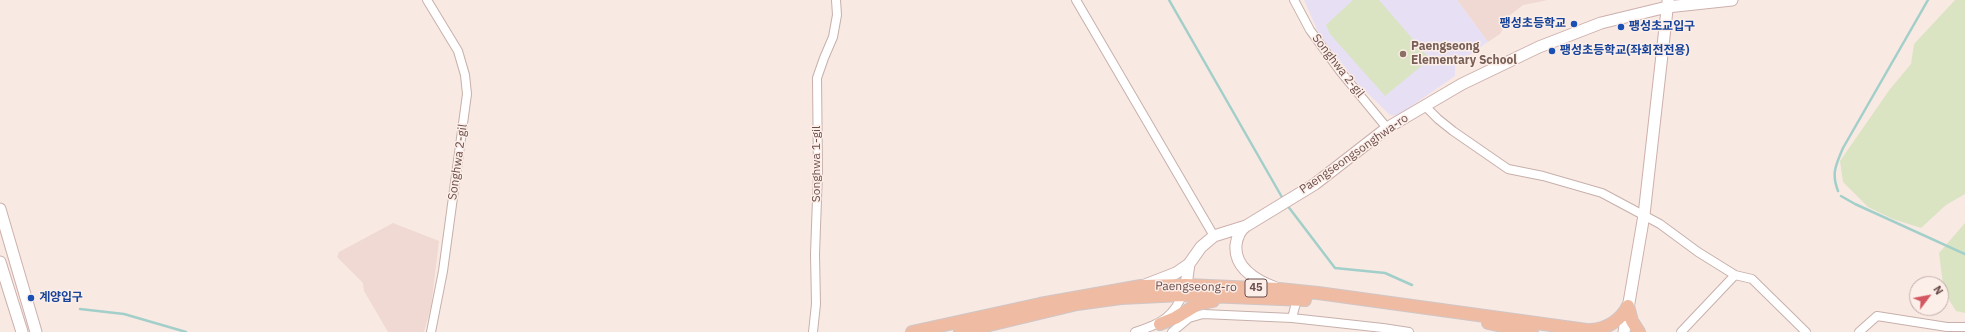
<!DOCTYPE html>
<meta charset="utf-8">
<style>
body{margin:0}
#map{position:relative;width:1965px;height:332px;overflow:hidden;background:#f9e9e3;font-family:"IBM Plex Sans",sans-serif}
canvas{display:block}
.north{position:absolute;left:1909px;top:276px;width:40px;height:40px;box-sizing:border-box;background:#fceee8;border:1px solid #c3aeaa;border-radius:50%;rotate:58deg;font-size:11px;font-weight:700;line-height:16px;text-align:center;color:#6d4e4c}
.north::after{content:'';display:block;margin:auto;width:14px;height:18px;background:#d35760;clip-path:polygon(50% 0,100% 100%,50% 72%,0 100%)}
</style>
<div id="map">
<canvas width="1965" height="332"></canvas>
<div class="north">N</div>
</div>
<script>
const ctx = document.querySelector('canvas').getContext('2d');
ctx.lineJoin = 'round';
function fillPath(path, color) { ctx.fillStyle = color; ctx.fill(path, 'evenodd'); }
function strokePath(path, color, width, dash) { ctx.strokeStyle = color; ctx.lineWidth = width; ctx.lineCap = dash ? 'butt' : 'round'; ctx.setLineDash(dash || []); ctx.stroke(path); }
function drawText(font, color, halo, rows, align = 'center') {
  ctx.font = font + ' "IBM Plex Sans","Noto Sans KR",sans-serif'; ctx.lineWidth = 3; ctx.setLineDash([]); ctx.textBaseline = 'middle'; ctx.strokeStyle = halo; ctx.fillStyle = color; for (const [text, x, y, turn = 0] of rows) {
    ctx.save(); ctx.translate(x, y); ctx.rotate((+turn || 0) * Math.PI / 180); ctx.textAlign = isNaN(turn) ? turn : align; if (halo) ctx.strokeText(text, 0, 0); ctx.fillText(text, 0, 0); ctx.restore();
  }
}
fillPath(new Path2D(`
 M1457,0h91l-25,5 -18,14 -1,8 -4,7 -12,8z
 M393,223l46,18 -8,66 -7,25h-36l-24,-41 -1,-8 -26,-26 2,-5z`), '#efd9d2');
fillPath(new Path2D(`
 M1304,0h153l31,42 -33,23v11l-58,40 -7,-1 -31,-30 -40,-51z`), '#e7e0f5');
fillPath(new Path2D(`
 M1353,0h26l51,59 -45,37 -55,-62 -4,-9z
 M1955,0h10v194l-19,11 -25,23 -28,-9 -25,-12 -25,-25 -3,-21 50,-72 21,-25 3,-20z
 M1965,223v90l-9,-2 -12,-19 -5,-39z`), '#dae4c3');
strokePath(new Path2D(`
 M1169,0l114,199
 M1838,191c-7,-18 -2,-26 5,-43l85,-148
 M1841,196l14,8 110,50
 M1287,205l48,63 50,5 27,12
 M80,309l44,5 62,18`), '#a2cfc9', 2.5);
const street = new Path2D(`
 M427,0l31,51 7,24 2,19 -24,177 -12,61
 M1076,0l138,236
 M1294,0l16,30 30,41 47,57
 M1425,106l13,13 15,12 55,38 35,7 59,17 58,31 38,28 37,23 17,4 54,53
 M1292,318l5,-19
 M813,332l3,-28 -1,-50 3,-82 -1,-94 7,-20 9,-21 4,-22 -1,-15
 M1135,332c26,-8 39,-15 49,-41
 M1172,332l17,-14 14,-4 89,4 91,10 26,4
 M1681,332l54,-57
 M1859,332l18,-16 70,11h18`);
const secondary = new Path2D(`
 M0,209l36,123
 M1246,226c-6,4 -9,11 -10,19 -2,23 21,36 40,43
 M0,262l22,70
 M1145,285l31,-12 13,-9
 M1186,285l3,-21 12,-17 13,-11 32,-10 69,-42 72,-56 75,-44 77,-37 62,-24 66,-16 65,-7
 M1624,332l20,-117 24,-214`);
const primary = new Path2D(`
 M1628,306l4,15 7,11
 M1488,323l44,9
 M1160,324l15,-6 23,-14 15,-3
 M1591,330c16,-1 30,-10 37,-24
 M912,332l128,-28 101,-18 45,-1 93,4 39,4 283,39
 M960,332l117,-28 44,-6 61,-3 123,5`);
strokePath(street, '#c7b0ab', 10);
strokePath(secondary, '#cdb0ac', 13);
strokePath(primary, '#d0c6c6', 14);
strokePath(street, '#fff', 8);
strokePath(secondary, '#fff', 11);
strokePath(primary, '#efbca3', 12);
for (const [x, y, r, color] of [
 [1574,24,4,"#1a4fb4"],
 [1621,27,4,"#1a4fb4"],
 [1552,51,4,"#1a4fb4"],
 [1403,54,4,"#8d6e63"],
 [31,298,4,"#1a4fb4"]
]) { const dot = new Path2D(); dot.arc(x, y, r, 0, 2 * Math.PI); ctx.fillStyle = color; ctx.fill(dot); strokePath(dot, '#fceee8', 1.5); }
for (const [x, y, w] of [
 [1256,288,22]
]) { const box = new Path2D(); box.roundRect(x - w / 2, y - 9, w, 18, 3); ctx.fillStyle = '#fceee8'; ctx.fill(box); strokePath(box, '#6d4e4c', 1); }
drawText('bold 11px', '#6d4e4c', null, [
 ["45",1256,288]
]);
drawText('bold 12px', '#164399', '#fceee8', [
 ["팽성초등학교",1566,24,"right"],
 ["팽성초교입구",1629,27],
 ["팽성초등학교(좌회전전용)",1560,51],
 ["계양입구",39,298]
], 'left');
drawText('bold 12px', '#785e54', '#fceee8', [
 ["Paengseong",1411,47],
 ["Elementary School",1411,61]
], 'left');
drawText('12px', '#6d4e4c', '#fceee8', [
 ["Songhwa 2-gil",1338,66,52],
 ["Paengseongsonghwa-ro",1354,154,-35],
 ["Songhwa 2-gil",458,162,-82],
 ["Songhwa 1-gil",817,164,-90],
 ["Paengseong-ro",1196,287,1]
]);
</script>
